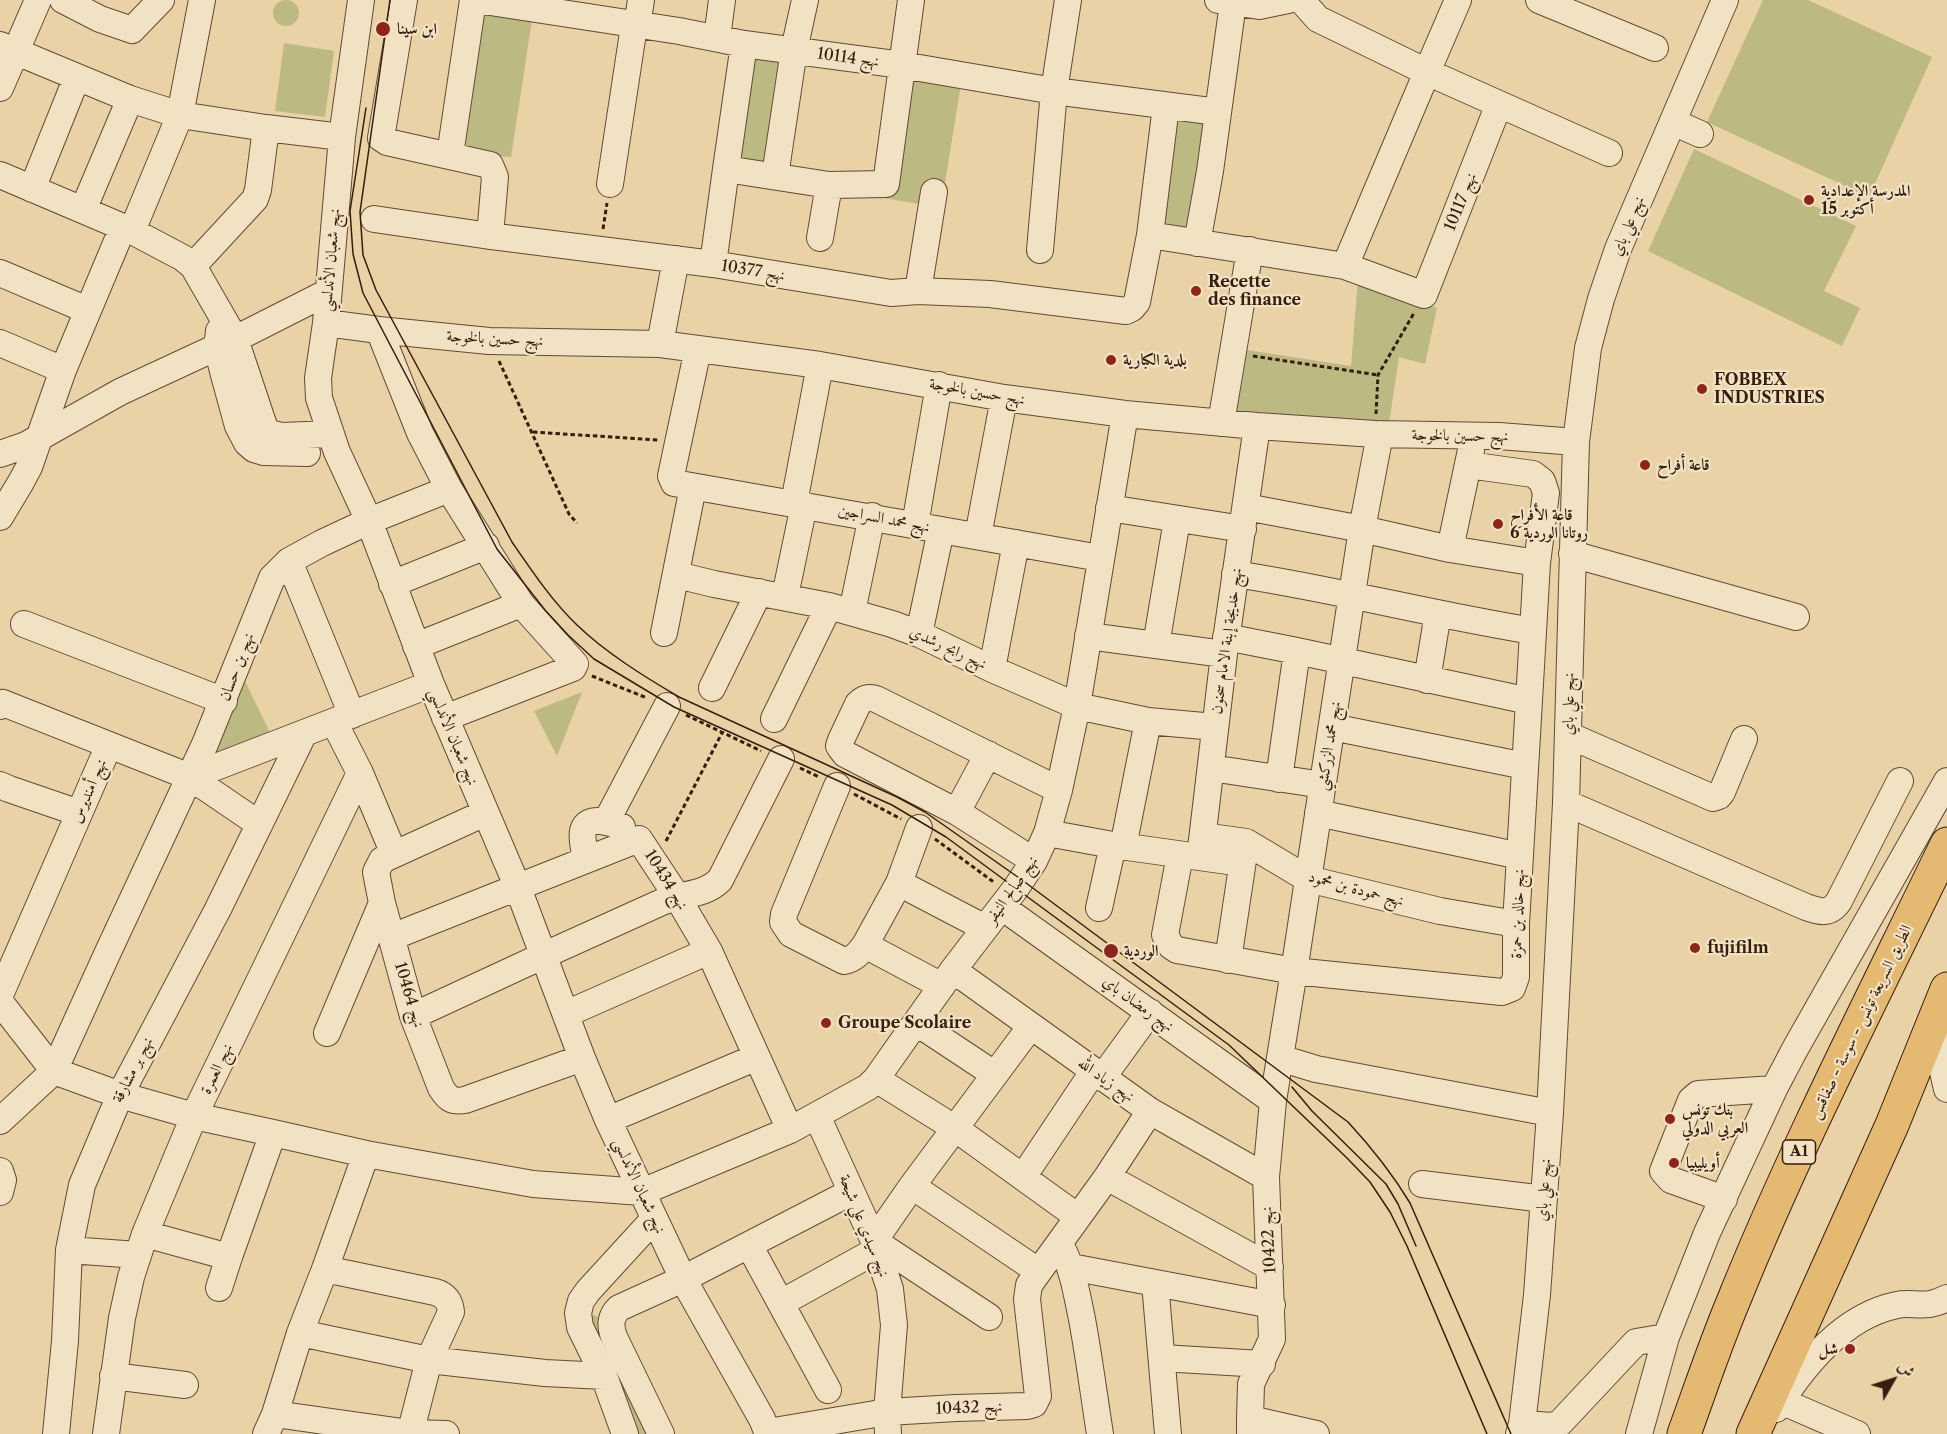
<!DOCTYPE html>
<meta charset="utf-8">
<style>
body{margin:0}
#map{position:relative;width:1947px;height:1434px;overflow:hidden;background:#e9d2a5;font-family:"Libre Caslon Text",Amiri,serif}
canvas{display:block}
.north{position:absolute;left:1863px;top:1350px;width:60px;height:60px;-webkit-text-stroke:4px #f1e2c4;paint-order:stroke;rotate:51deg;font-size:16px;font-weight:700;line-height:24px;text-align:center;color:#361d0e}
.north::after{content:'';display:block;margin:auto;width:21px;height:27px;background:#361d0e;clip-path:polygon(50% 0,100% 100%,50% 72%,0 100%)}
</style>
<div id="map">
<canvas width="1947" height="1434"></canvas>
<div class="north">ش</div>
</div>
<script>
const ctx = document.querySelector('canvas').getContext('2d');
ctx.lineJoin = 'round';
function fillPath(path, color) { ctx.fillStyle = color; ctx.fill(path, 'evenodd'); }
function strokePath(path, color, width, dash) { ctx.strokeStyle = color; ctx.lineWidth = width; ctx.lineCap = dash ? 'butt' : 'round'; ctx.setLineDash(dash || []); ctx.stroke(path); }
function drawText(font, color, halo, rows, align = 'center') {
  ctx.font = font + ' "Libre Caslon Text",Amiri,serif'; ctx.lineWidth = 4.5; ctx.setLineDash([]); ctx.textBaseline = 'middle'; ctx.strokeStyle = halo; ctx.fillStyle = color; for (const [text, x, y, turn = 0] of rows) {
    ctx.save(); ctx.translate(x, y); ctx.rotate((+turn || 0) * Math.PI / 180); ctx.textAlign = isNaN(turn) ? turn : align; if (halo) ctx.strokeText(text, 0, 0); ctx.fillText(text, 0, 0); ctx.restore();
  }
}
fillPath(new Path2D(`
 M273 13a13 13 0 1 1 26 0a13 13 0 1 1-26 0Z
 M1763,0h45l124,57 -63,140 -162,-75z
 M479,12l53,8 -21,137 -54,-2z
 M738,36l67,11 -23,140 -66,-11z
 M284,43l50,8 -9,66 -50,-6z
 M896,59l67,12 -22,137 -68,-12z
 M1160,101l50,8 -20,143 -51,-7z
 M1694,149l162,77 -32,65 36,17 -18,38 -194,-95z
 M1358,280l79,28 -12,56 -26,-7 -11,73 -173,-13 12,-70 124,19z
 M243,677l31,64 -67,25z
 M582,692l-25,64 -23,-45z
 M595,1315l5,3 57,116h-21l-48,-117z`), '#bcba82');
const minor = new Path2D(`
 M63,0l37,19 32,11 29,-30
 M361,0l-19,137 -16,186 -8,55 1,20 18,54 32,69 62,163 87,204 64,170 26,62 75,159 79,140 6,15
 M404,0l-23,138 6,4 103,23 5,12 -5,59
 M477,0l202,31 65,13 158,21 152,26 164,21
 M1218,0l41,6 29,-6
 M1301,0l17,19 109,53 -82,194 79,29 75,-191
 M1458,0l-31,72 182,81
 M1539,0l116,48
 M637,26l4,-26
 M717,38l5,-38
 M0,45l130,54 50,16 86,13 76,9
 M0,88l38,-88
 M1673,122l27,12
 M266,128l-8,62 -3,9 -62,67 42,73 31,93 16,4 49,-2
 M450,155l23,-155
 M726,169l18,-125
 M0,175l132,56 51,27 10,8
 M775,176l19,-126 11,-50
 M610,184l24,-158
 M32,189l45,-112
 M83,210l47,-111
 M374,219l116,17 223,28 178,29 27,-2 72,3 136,17 6,-3 5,-6 13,-67 16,-129
 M132,231l48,-116 22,-115
 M1150,235l195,31
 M820,238l9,-53
 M1197,243l13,-72 23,-168
 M1040,250l14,-159 14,-91
 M713,264l13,-95 103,16 57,-1 25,-184
 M0,273l87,37
 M918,291l16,-99
 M326,323l53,7 110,11 171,3 160,21 184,33 121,16 132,12 118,8 124,2 77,6
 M379,330l41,103 29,56
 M219,331l-2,16 7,28 14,51 9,17 7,6 10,3 43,1
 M0,343l63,27
 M660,344l16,-85
 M698,349l-27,127 3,7 426,75
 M1221,423l29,-173
 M0,454l26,-9 94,-53 127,-59 81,-41
 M794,503l26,-138
 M1246,507l116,22 88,20 87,14
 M1109,508l134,21
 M0,517l21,-35 8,-15 34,-97 60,-143
 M915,525l24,-140
 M978,536l26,-138
 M1450,549l21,-99
 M1572,554l224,63
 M289,561l63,154
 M1235,574c100,15 198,41 298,57
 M677,575l37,9 115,22 63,18 27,10 73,35 85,37 71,15 67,6
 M392,584l94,-38
 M785,596l19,-91
 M852,612l20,-96
 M24,624l200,77
 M664,633l29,-146
 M919,634l22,-104
 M1088,636l136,18
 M1226,637l71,14 232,50
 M1156,645l21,-125
 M416,646l105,-42
 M992,669l24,-126
 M1427,680l11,-67
 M712,688l47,-96
 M0,706l3,-3 187,74 69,47
 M774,719l55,-113
 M1332,727l193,39
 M1568,735l145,63 6,-2 3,-4 22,-53
 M1211,768l112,17
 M360,773l34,81
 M190,777l241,-93
 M1279,779l18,-128
 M0,785l9,4 70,24
 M837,786l-53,128 -1,8 8,12 53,27c11,-2 15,-8 21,-16
 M1566,803l240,104c14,5 24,8 33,-6l61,-120
 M957,812l31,-58
 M485,813l-103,47 -6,12 6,31 31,113 28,72c7,11 11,14 24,12l117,-42
 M1318,813l202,43
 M606,822l61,-116
 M919,828l-20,55 -34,62 77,41
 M1047,833l66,12 129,18
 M1203,836l43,6 62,37 132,32 76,13
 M1123,847l25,-126
 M1180,855l-15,80 6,11 6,4 117,21 208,21 10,-4 4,-11v-53l21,-361 9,-70 -4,-12 -9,-7 -65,-9
 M1200,857l24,-203 33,-228
 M586,860c-1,-9 -5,-21 -3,-29 4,-17 29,-8 39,-4
 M1034,861l-77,-49 -112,-58 -6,-8 2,-6 17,-36c6,-6 10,-7 18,-5l183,91
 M899,883l86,45
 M1002,907l271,194
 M1099,908l14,-63
 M392,937l247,-98 37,56 33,56 81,179
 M1228,960l17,-113
 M953,970l197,141 116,66
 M0,995l109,-250
 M0,1002l54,69 66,24 74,21 79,17 -44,124
 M566,1014l143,-63
 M413,1016c83,-39 166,-77 249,-114 20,-9 42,-6 58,-22l61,-121
 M917,1023l77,51
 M1947,1029l-6,34 6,26
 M327,1033l55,-130
 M1280,1058l36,11 234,44
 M1102,1078l48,-66
 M876,1079l80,50 122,88
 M817,1116l57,125 16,48 4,36 -7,87 1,22
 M608,1120l149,-63
 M0,1121l54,-50 54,-119 97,-208 67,-166 17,-17 33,-18 47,-22 80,-32 72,115 54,60 -2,4 -128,50
 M273,1133l93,21 167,30 109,8 148,-62 78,-43 8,-8 77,-109 63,-82 18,-27 13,-28 12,-43 18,-84 48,-292
 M0,1171l3,9 -3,12
 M1023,1177l70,-105
 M1107,1177l163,90
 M1422,1184l122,15
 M912,1186l126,85
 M1724,1199l-53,-19 -8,-9 28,-71 7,-6 76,-5
 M145,1234l84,23 -10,31
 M749,1245l79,145
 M69,1250l69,5
 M1064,1252c10,22 13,44 18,67 7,38 12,77 18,115
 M1071,1267l201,38
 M325,1269l110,23c10,3 15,9 16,20l-22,48 -19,74
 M1155,1283l13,151
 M781,1303l96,-53
 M989,1317l-115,-76 38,-55 119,-160
 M300,1333l129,27 116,13 59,3
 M1162,1358l100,6
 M113,1376l72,9
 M1781,1401l76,33
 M1776,1409c28,-44 67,-93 121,-104 12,-3 25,2 37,-2 4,-1 9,-3 13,-5
 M275,1414l135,19 36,1
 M1250,1419l1,-35 21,-45 -6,-162 7,-76 21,-130 68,-442 18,-95
 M1522,1424l31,2 7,-3 76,-81 30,-5
 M768,1432l119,-20 69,-4 71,-2 7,-2 4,-8 -11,-97 2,-14 78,-108 43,-66
 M56,1434l9,-93 4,-91 13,-65 38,-90 98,-186 85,-174
 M106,1434l16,-116 9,-41 14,-43 49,-118 166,-343 -26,-51
 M266,1434l9,-20 25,-81 25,-64 41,-115
 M625,1434l-21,-58 -24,-49 -2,-14 3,-12 7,-10 66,-72
 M661,1434l-47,-97c-4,-12 -4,-20 5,-29l64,-29 168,-87
 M1250,1434v-15l66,15
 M1519,1434l3,-10 15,-129 13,-182 16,-310 10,-361 12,-94 13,-49 17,-50 107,-249
 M1639,1434l27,-97 41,-104 67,-144 21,-40 152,-268`);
const highway = new Path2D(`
 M1684,1434c16,-44 31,-89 49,-132 63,-156 141,-307 214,-458
 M1753,1434l139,-309 55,-136`);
strokePath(minor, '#634a34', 28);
strokePath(highway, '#361d0e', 35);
strokePath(new Path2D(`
 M603,229l4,-26
 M1253,356l125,19
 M499,361l70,153 8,9
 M1376,414l2,-39 36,-62
 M533,432l125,8
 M592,676l55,22
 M686,715l75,36
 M800,768l19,9
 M854,794l47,25
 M935,839l60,44
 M666,841l56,-108`), '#361d0e', 3, [4.5, 3]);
strokePath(minor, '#f1e2c4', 26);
strokePath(highway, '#e4b972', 33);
strokePath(new Path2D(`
 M390,0l-30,212 3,43 13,35 136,252c20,29 40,59 65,83 29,28 68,52 102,72l218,100 28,15 97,68 326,242c24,26 44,51 62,81l101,231
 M366,108l-16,103 3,43 10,39 134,256 48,61 23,25 26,24 80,48 218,98 54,32 283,208 118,113 23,24 20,30 17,34 80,188
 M1292,1087l20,24 74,73 12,20 18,42`), '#361d0e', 1.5);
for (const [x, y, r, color] of [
 [383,29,8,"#8f2418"],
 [1809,200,6,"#8f2418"],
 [1196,291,6,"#8f2418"],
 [1111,360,6,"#8f2418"],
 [1702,389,6,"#8f2418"],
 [1645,465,6,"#8f2418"],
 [1498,524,6,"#8f2418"],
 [1695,948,6,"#8f2418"],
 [1111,951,8,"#8f2418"],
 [826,1023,6,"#8f2418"],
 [1670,1119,6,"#8f2418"],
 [1674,1163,6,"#8f2418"],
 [1850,1349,6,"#8f2418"]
]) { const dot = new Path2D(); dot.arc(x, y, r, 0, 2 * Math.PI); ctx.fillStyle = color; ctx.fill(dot); strokePath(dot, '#f1e2c4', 2); }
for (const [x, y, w] of [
 [1799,1152,33]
]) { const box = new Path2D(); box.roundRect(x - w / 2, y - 12, w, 24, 4.5); ctx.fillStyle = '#f1e2c4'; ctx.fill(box); strokePath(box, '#361d0e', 1.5); }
drawText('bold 15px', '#361d0e', null, [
 ["A1",1799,1152]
]);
drawText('bold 16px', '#361d0e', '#f1e2c4', [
 ["ابن سينا",397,29],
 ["المدرسة الإعدادية",1821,191],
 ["15 أكتوبر",1821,209],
 ["Recette",1208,282],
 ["des finance",1208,300],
 ["بلدية الكبارية",1123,360],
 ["FOBBEX",1714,380],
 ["INDUSTRIES",1714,398],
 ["قاعة أفراح",1657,465],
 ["قاعة الأفراح",1510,515],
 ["روتانا الوردية 6",1510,533],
 ["fujifilm",1707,948],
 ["الوردية",1124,951],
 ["Groupe Scolaire",838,1023],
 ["بنك تونس",1682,1110],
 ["العربي الدولي",1682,1128],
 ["أويليبيا",1686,1163],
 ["شل",1838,1349,"right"]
], 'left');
drawText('16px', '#361d0e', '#f1e2c4', [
 ["نهج 10114",848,58,8],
 ["نهج 10117",1461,202,-68],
 ["نهج علي باي",1628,226,-67],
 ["نهج شعبان الأندلسي",331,260,-85],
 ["نهج 10377",753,271,9],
 ["نهج حسين بالخوجة",495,339,3],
 ["نهج حسين بالخوجة",977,392,10],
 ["نهج حسين بالخوجة",1460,436,1],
 ["نهج محمد السراجين",884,519,11],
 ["نهج خديجة إبنة الامام سحنون",1227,641,-82],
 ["نهج رابح رشدي",948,648,25],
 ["نهج بن حسان",237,667,-69],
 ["نهج علي باي",1569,704,-89],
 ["نهج شعبان الأندلسي",453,737,67],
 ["نهج محمد الزركشي",1329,746,-81],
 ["نهج أمنديرس",89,791,-66],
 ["نهج 10434",666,880,58],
 ["نهج حمودة بن محمود",1356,889,15],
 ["نهج صالح النيفر",1012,890,-55],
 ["نهج خالد بن حمزة",1518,914,-88],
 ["نهج 10464",409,995,73],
 ["نهج رمضان باي",1138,1004,36],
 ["الطريق السريعة تونس - سوسة - صفاقس",1861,1022,-64],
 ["نهج العمرة",217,1069,-64],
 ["نهج بر مشارقة",133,1070,-63],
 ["نهج زياد الله",1106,1080,35],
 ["نهج شعبان الأندلسي",639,1186,65],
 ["نهج علي باي",1544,1190,-86],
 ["نهج سيدي علي شيحة",864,1226,68],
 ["نهج 10422",1269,1240,-93],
 ["نهج 10432",969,1408,-2]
]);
</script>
